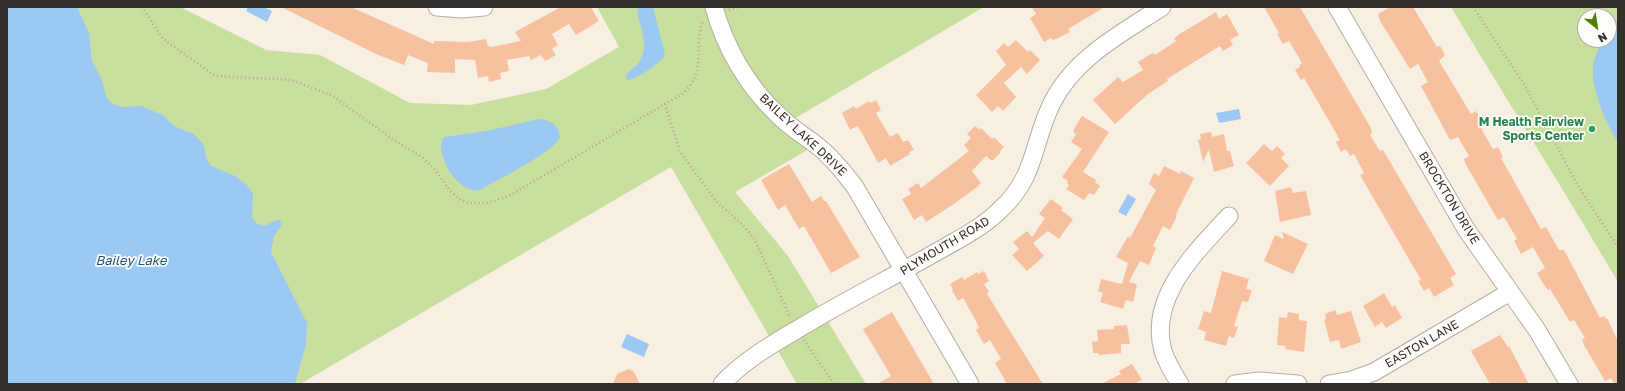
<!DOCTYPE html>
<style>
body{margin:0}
#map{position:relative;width:1625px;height:391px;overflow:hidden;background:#f7efe1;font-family:"Golos Text",sans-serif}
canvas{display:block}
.frame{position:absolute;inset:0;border:8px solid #34312c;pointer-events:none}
.north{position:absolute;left:1577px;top:8px;width:40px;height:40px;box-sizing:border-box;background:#fffdfa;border:1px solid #aeaba8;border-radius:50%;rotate:150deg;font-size:11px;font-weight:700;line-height:16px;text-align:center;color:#34312c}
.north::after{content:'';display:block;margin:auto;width:14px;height:18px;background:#507d03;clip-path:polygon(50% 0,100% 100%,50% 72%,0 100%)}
</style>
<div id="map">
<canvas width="1625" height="391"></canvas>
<div class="frame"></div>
<div class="north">N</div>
</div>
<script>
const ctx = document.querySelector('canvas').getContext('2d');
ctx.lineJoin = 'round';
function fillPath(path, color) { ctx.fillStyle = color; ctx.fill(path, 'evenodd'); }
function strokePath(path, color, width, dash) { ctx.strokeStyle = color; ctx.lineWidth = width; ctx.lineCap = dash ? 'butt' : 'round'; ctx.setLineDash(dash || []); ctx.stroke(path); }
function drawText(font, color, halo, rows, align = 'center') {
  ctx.font = font + ' "Golos Text",sans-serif'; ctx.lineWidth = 3.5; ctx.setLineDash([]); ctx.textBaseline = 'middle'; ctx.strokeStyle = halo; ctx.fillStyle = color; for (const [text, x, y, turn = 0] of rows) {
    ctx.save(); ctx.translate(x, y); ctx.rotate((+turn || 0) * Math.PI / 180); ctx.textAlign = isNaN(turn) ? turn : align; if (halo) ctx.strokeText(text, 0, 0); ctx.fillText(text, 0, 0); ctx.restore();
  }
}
fillPath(new Path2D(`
 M7,7h173l86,43 54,5 90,48 61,2 75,-16 73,-42 -22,-40h387l-197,116 29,22 -81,47 53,64 78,128h-69l-126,-217 -371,217h-293z
 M1451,7h167v275c-54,-92 -112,-183 -167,-275zM1585,16h24v24h-24z`), '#c9df9d');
fillPath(new Path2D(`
 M7,7h70l12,26 3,28 10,19 4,17 6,7 10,3 19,-1 22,9 11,11 20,8 10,11 2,13 5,8 24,10 12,9 6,9 -1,23 4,6 8,3 15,-7 3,6 -8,11 -3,16 36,71 -1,21 -11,40h-288z
 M248,7h15l9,4 -5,11 -21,-11z
 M637,7h16l12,47c-3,9 -29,25 -38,26l-1,-5c4,-5 10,-8 13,-13 12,-17 -1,-37 -2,-55z
 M1618,21v121c-12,-18 -27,-53 -25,-76 1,-8 6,-19 10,-26h6v-11z
 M1239,109l2,10 -22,4 -3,-10z
 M540,119c11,1 19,7 20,18 -8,17 -62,42 -80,53 -25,5 -47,-43 -36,-53l42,-6z
 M1128,194l8,5 -10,17 -8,-4z
 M627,334l22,10 -5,13 -23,-10z`), '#9cc9f3');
fillPath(new Path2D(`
 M281,7h70l83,37v-3l34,1 18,-3 2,7 4,1 29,-6 -6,-9 46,-25h30l8,14 -23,14 -7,-11 -17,10 6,11 -6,4 4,6 -11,6 -4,-6 -10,5 -2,-4 -22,4 2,11 -9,2 1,6 -12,3 -1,-6 -10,2 -3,-18 -20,-1v14l-28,-1 1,-9 -20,-8 -4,10 -28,-11z
 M1032,7h73l-37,22 2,3 -12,6 -5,2 -2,-2 -7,4 -14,-24 6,-4z
 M1264,7h36l71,121 1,5 -2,2 10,16 3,-1 73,124 -6,4 4,7 -20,12 -5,-9 -5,3 -6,-10 3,-1 -61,-105 4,-2 -10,-19 -4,2 -4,-7 -5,3 -5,-10 4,-2 -36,-62 -3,2 -6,-10 5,-3 -1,-2 3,-2 -13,-22 -6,3 -6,-10 2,-1z
 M1390,7h23l24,40 3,-1 5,9 -6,6 32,53 5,-3 6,10 -3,2 4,9 10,17 5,-2 5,10 -2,1 40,71 5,-2 13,23h5l36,68 4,-2 2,3 1,-1 11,23v43h-3l-4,-6 -6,3 -21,-36 -2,-6 3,-1 -11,-18 -4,2 -20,-33 -2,1 -4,-5 -7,-12 8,-5 -12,-21 -12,7 -7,-13 3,-2 -13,-22 -6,3 -32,-55 -2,-6 5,-3 -11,-19 -8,3 -29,-54 7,-4 -10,-18 -8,5 -30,-48 -2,-7z
 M1216,12l3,7 8,-5 12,21 -9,5 3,5 -10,6 -3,-5 -53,33 1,2 -20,13 -33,30 -22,-24 25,-23 5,5 20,-12 -5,-8 11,-7 5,-2 1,2 21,-14 -2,-2 4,-4z
 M1016,40l12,12 2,-2 10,10 -13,14 -6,-7 -17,16 12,14 -13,14 -5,-5 -6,6 -16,-17 30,-30 -10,-14 8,-8 4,4z
 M876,100l5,10 -5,3 14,24 8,-4 5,9 5,-2 6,10 -5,2 1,2 -20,12 -4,-8 -8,5 -16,-30 -5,-7 -7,4 -8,-17 12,-7 2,3 13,-8 1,2z
 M1082,116l27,16 -26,40 13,8 -1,2 5,4 -6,9 -5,-2 -5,7 -18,-11 3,-4 -2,-2 1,-2 -6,-4 20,-28 -11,-7 5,-8 -3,-2 2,-5z
 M975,126l5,4 1,-2 11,11 2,-2 10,10 -4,4 1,1 -9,9 -6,-5 -14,15 9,12 -4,4 -23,17 -28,18 -4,-7 -8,5 -12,-21 9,-5 -3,-5 10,-6 3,5 48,-37 -5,-6 7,-7 -4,-4z
 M1211,132l1,5 12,-3 3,17h3l4,15 -20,6 -5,-22 -6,12 -5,-22 3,-1 -1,-5z
 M1264,144l8,7 5,-5 8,8 -4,4 8,8 -19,20 -24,-23z
 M789,164l23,38 9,-6 3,5h2l34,56 -29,16 -27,-47 -5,3 -14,-24 -7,5 -17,-30z
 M1164,166l16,8 1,-3 13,7 -17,34 -1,6 -6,12 -7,-4 -10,20 3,2 -7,17 -9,-4 -11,21 8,2 -4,18 -7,-2 -3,9 -23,-7 3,-9 -5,-2 3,-12 21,5 6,-21 -12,-6 12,-21 2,2 26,-48 -7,-6 5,-11 5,3z
 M1291,187l2,6 13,-2 5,24 -31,7 -5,-31z
 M1051,199l12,9 -2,2 12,9 -14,20 -11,-8 -15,12 11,13 -17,15 -15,-16 7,-6 -6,-7 14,-11 5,6 13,-19 -6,-4z
 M1282,232l26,12 -15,30 -29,-13 11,-26 9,4z
 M984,271l5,10 -5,3 5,8 -2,2 56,90h-36l-12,-21 6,-4 -11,-19 -6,4 -8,-14 3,-2 -5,-11 -11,-19 -5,3 -6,-11 1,-1 -3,-5 12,-7 2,3 13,-8 1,2z
 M1222,271l27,8 -3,10 6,1 -4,12 -6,-1 -8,25 4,1 -4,11 -5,-2 -3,10 -22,-6 2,-8 -8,-3 6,-18 7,2z
 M1384,293l8,14 3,-2 7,13 -16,10 -4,-6 -7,5 -12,-21z
 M1335,310l2,5 14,-4 10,31 -20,7 -2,-9 -9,2 -6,-22 2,-1 -1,-5z
 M892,312l42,72h-57l14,-8 -28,-47z
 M1288,312l11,2v6l8,1 -3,31 -13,-2 -6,-1 1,-3 -9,-1 2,-28 8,1z
 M1127,325l3,19h-9v9l-22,2 -1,-2h-5l-1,-11 6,-1 -1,-11 17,-1v-3z
 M1500,335l8,12 1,-1 20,38h-39l-19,-33z
 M1132,364l10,16 -8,4h-33l20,-10 -2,-3z
 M629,369l5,3 6,12h-27l4,-10z`), '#f7c19f');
const minor = new Path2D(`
 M437,7l25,2 22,-2
 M714,7c11,41 34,80 65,109 11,11 24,19 36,28 16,12 28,27 40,43l115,197
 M1337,7l129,222 71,101 32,54
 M722,384c21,-23 49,-39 76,-55 46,-28 95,-52 142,-79 21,-12 43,-23 60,-40 37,-34 32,-67 52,-107 22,-45 70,-70 110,-96
 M1180,384c-7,-11 -13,-21 -17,-33 -15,-54 33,-99 66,-135
 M1235,384l24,-3 39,3
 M1329,384l23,-4 22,-8 136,-80`);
strokePath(minor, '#b5aea0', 19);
strokePath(new Path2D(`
 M142,7l21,32 52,37 77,4 41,16 62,45 27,16 14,14 13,19 12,10 7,3h19l22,-7 173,-102c27,-24 10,-46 21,-73
 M1473,7l51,77 54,102 40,61
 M729,10l10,-3
 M665,104l15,48 37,50 25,22 13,16 35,77
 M804,340l30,44`), '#afa99e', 2.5, [1, 3]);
strokePath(minor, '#fff', 17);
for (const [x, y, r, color] of [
 [1592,129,4,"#2e9e5b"]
]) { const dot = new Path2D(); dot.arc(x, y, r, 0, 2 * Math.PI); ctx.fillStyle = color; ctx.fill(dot); strokePath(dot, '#fffdfa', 1.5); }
drawText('bold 12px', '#27864d', '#fffdfa', [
 ["M Health Fairview",1584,122],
 ["Sports Center",1584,136]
], 'right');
drawText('12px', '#34312c', '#fffdfa', [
 ["BAILEY LAKE DRIVE",803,135,43],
 ["BROCKTON DRIVE",1449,198,59],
 ["PLYMOUTH ROAD",945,246,-31],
 ["EASTON LANE",1422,344,-30]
]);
drawText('italic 13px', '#1f5684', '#fffdfa', [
 ["Bailey Lake",131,261]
]);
</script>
